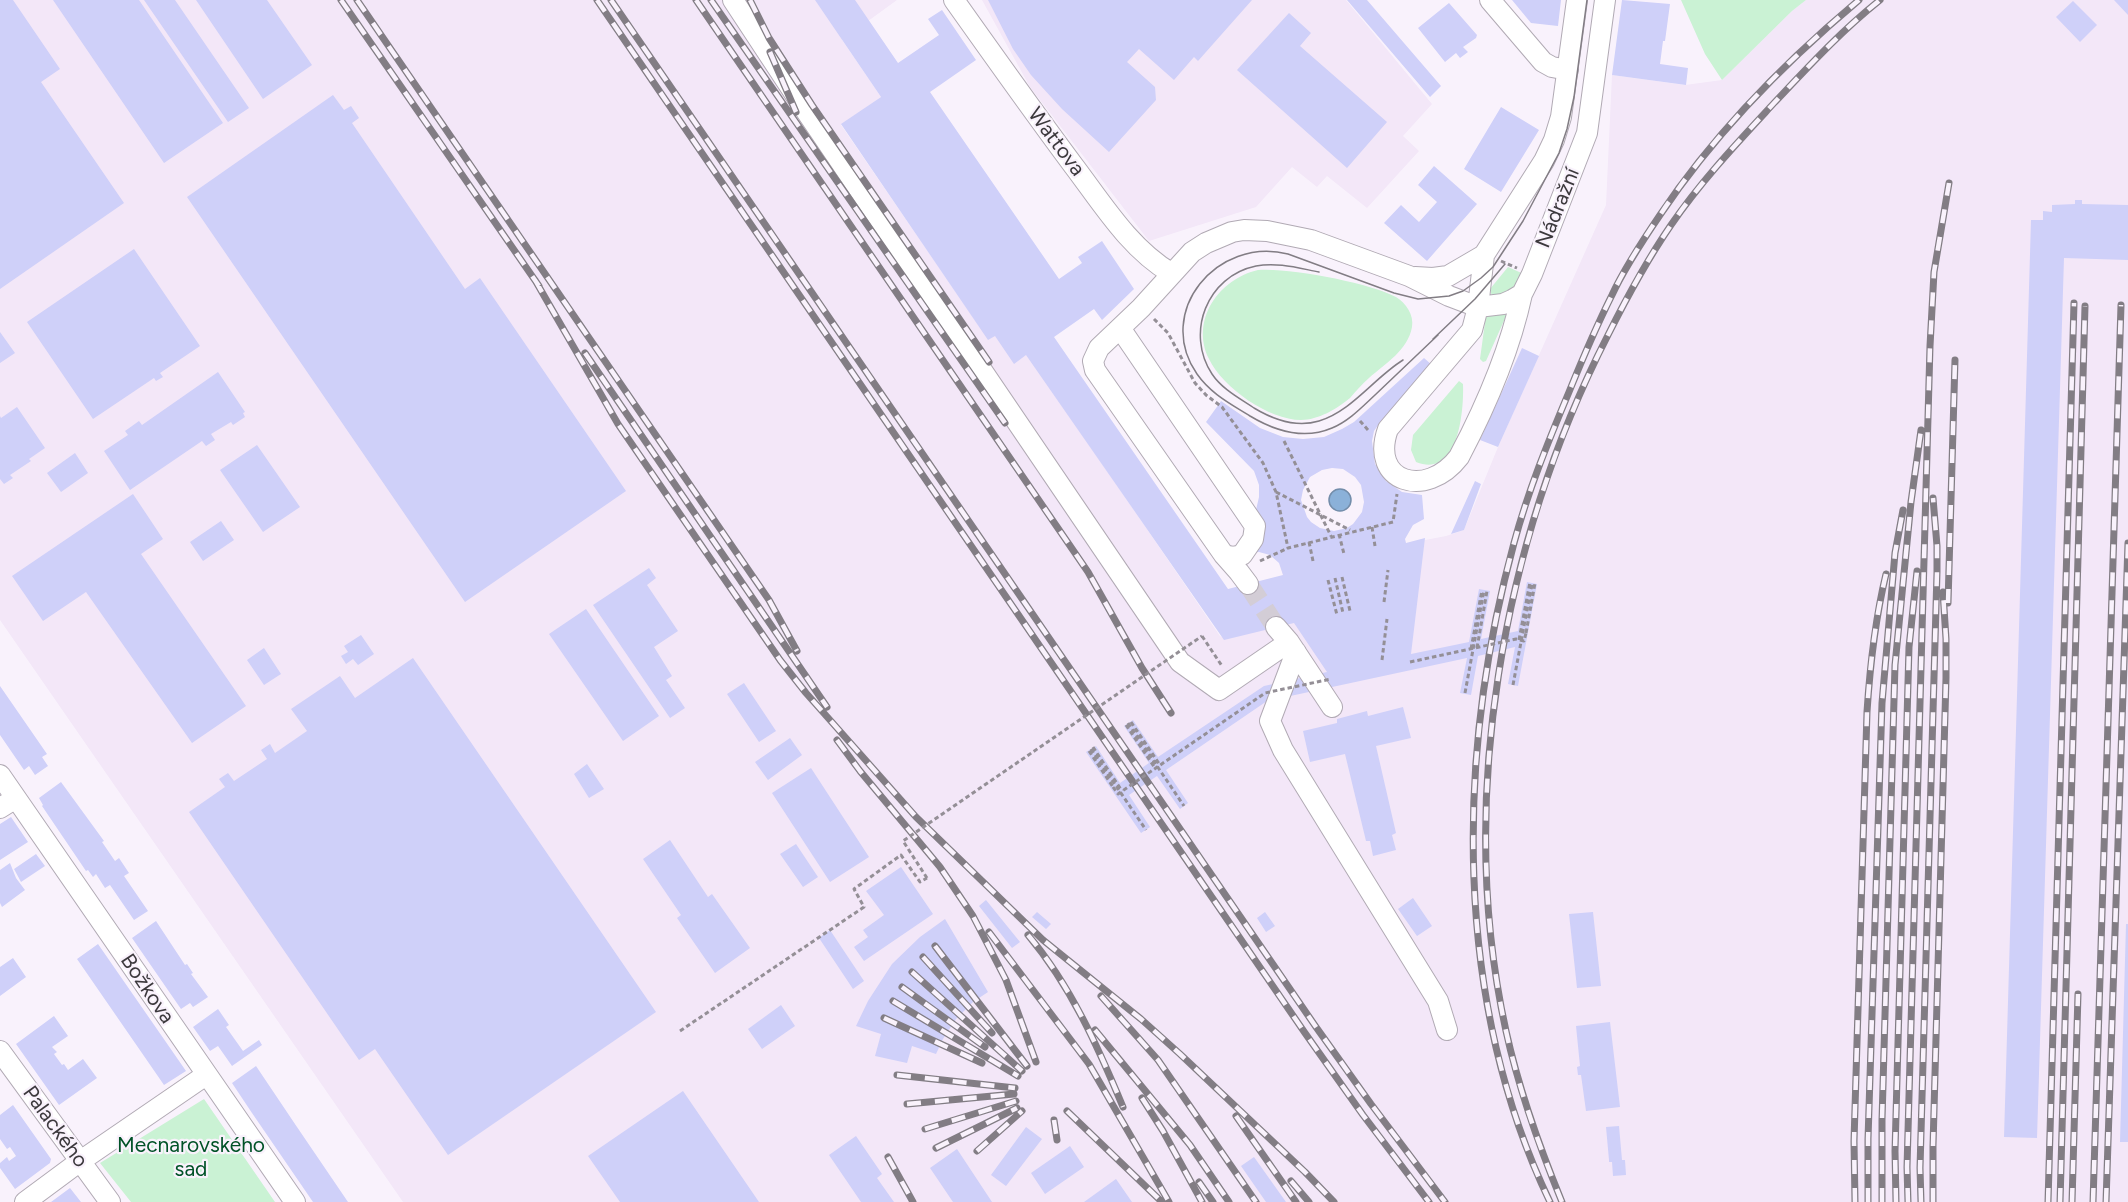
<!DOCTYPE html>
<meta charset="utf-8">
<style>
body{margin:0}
canvas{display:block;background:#f9f2fc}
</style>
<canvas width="2128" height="1202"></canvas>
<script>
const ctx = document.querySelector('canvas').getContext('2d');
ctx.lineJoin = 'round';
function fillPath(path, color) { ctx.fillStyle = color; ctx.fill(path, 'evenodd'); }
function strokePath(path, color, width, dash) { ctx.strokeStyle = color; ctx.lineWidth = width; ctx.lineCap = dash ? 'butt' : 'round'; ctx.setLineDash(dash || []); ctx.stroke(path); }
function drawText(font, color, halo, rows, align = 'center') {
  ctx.font = font + ' Figtree,sans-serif'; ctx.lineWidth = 4.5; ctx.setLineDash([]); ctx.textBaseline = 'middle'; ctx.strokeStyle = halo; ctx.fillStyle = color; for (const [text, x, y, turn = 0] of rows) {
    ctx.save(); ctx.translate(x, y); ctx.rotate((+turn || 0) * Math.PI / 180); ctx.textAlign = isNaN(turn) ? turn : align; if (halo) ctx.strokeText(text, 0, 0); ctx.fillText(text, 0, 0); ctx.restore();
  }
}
fillPath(new Path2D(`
 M0,0h897l-55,40 39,57 -40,28 138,201 48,28 193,282 4,2 59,-63 -2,-7 165,-32 18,-6 34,-83 108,-242 6,-130 73,10 37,-5 70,-69 14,-11h322v1202h-1725l-403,-582z
 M982,0h364l86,104 -29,32 16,15 -52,57 -40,-32 -10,11 -25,-20 -36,40 -107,34 -119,-154z`), '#f3e7f8');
fillPath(new Path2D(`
 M1681,0h125l-14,11 -70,69 -17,-26z
 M1508,267l18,8 -15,17 -19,5 -2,-8z
 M1258,270c29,-3 113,13 138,27 10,6 18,18 16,30 -4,23 -27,37 -43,51 -7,6 -13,13 -19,20 -13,11 -32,22 -49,22 -32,0 -78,-32 -92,-61 -19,-39 10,-80 49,-89z
 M1506,311l1,3 -21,47 -3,1 -3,-3 6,-44z
 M1459,381l4,3c1,26 -4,95 -47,78l-5,-12 2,-15z
 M204,1099l71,103h-144l-31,-39z`), '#caf2d4');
const water = new Path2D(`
 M1329 500a11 11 0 1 1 22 0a11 11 0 1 1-22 0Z`);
fillPath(water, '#8bb1d9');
strokePath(water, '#738daa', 1.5);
fillPath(new Path2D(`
 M0,0h13l47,69 -19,13 83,121 -124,86z
 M53,0h86l84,123 -59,40z
 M144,0h31l74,108 -21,14z
 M196,0h71l45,65 -49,34z
 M815,0h40l43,63 41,-28 -11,-16 14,-9 34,50 -46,32 129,187 23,-16 -4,-6 24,-16 32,48 -32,31 -8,-11 -40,28 174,252 55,-14 -4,-12 -9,-8 -11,-3 -13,1 13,-56v-12l-5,-14 -48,-49 13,-18 2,-3 39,27 23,9 20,2 21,-2 18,-8 12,-7 70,-64 8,7 -51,56 -7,10 -2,10 3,23 11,17 16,11 20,3 2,24 -11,6 -8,14 1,4 19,-5 -14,116 58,-12 10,-53 11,2 -9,48 37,-8 9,-49 10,2 -19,102 -10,-2 7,-37 -37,9 -7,39 -11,-2 7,-35 -200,43 -101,69 22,33 -8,6 -23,-33 -28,19 21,32 -9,6 -55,-81 10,-6 24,37 29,-20 -25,-37 9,-6 25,37 106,-71 63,-14 -33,-49 -70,17 -198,-285 -12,9 -19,-28 -7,4 -147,-216 40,-27zM1332,468l11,1 12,8 6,8 3,17 -2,10 -9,12 -6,4 -13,3 -14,-3 -9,-6 -4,-5 -6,-17 2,-10 7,-13 12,-7z
 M988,0h264l-54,61 -4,-4 -20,23 -35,-31 -12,13 28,25 1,13 -47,52 -47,-43 -31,-34 -18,-26z
 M1347,0h20l74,86 -11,11z
 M1512,0h49l-3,26 -27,-3z
 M1622,0l48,4 -5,37h-2l-3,23 28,4 -2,17 -74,-10z
 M2114,0h14v15z
 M2073,1l24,24 -17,17 -24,-25z
 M1449,3l28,32 -1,3 -13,9 5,5 -8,6 -4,-5 -11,9 -27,-34z
 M1289,13l22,20 -11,13 87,76 -40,46 -110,-98z
 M333,95l11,15 7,-4 8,12 -7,5 113,166 15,-11 146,213 -161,111 -278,-405z
 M1501,107l38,23 -38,62 -37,-23z
 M1434,166l43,38 -50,57 -43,-38 17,-18 18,17 18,-20 -19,-17z
 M2075,200h7v4l46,1v55l-64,-2 -27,880 -33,-1 27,-917h12v-9l9,1v-7l23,-1z
 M134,249l66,97 -40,27 3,4 -7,4 -2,-3 -61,41 -66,-97z
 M0,332l15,21 -15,10z
 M1522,348l17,8 -41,91 -18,-7z
 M218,372l27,40 -2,1 2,4 -12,8 -2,-3 -20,12 4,6 -9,6 -4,-5 -72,49 -26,-39 24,-16 -3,-4 14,-10 3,4z
 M17,407l28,41 -16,11 2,2 -21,14 3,3 -9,6 -4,-5v-63l1,2z
 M257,445l43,62 -37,25 -43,-62z
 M75,453l13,20 -27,19 -14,-19z
 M1475,481l6,3 -17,46 -13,4z
 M133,494l30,45 -22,15 105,152 -54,37 -106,-151 -43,29 -31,-45z
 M221,521l13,19 -31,21 -13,-19z
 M649,568l7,10 -9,7 31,46 -24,16 18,29 -6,4 19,28 -15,10 -77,-113z
 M586,609l73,107 -36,25 -74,-107z
 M361,635l13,19 -16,11 -5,-6 -7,5 -5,-8 7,-4 -4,-6z
 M264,648l17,26 -17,11 -17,-25z
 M413,658l243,354 -208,143 -73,-106 -16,11 -170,-248 36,-25 -6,-8 9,-6 6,8 33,-22 -6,-9 9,-6 5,9 32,-22 -16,-22 49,-33 15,22z
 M744,683l32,48 -17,11 -32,-48z
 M0,686l47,68 -5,3 6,9 -13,9 -6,-9 -5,4 -24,-35z
 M1403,707l8,31 -35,8 20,87 -4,2 4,15 -23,6 -3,-15h-4l-21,-87 -35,8 -7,-31 34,-8v-4l30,-8 1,5z
 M790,738l12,17 -34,25 -13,-18z
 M587,764l17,25 -15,9 -15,-24z
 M811,768l58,89 -39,25 -58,-89z
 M61,782l43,59 -2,1 13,19 4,-3 10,15 -5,3 24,35 -14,9 -24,-35 -5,3 -9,-14 -3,3 -5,-7 -2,1 -44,-65 1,-1 -4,-7z
 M11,817l17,25 -28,18v-36z
 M670,840l38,57 4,-3 38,54 -35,25 -38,-55 4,-3 -38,-56z
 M796,844l22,33 -15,10 -23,-33z
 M36,854l9,12 -24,16 -7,-13z
 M10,863l6,15 9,12 -23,17 -2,-4v-33z
 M901,867l32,47 -69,47 -10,-14 14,-10 -5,-7 21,-15 -18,-24z
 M1413,898l19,28 -15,10 -19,-27z
 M986,900l34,42 -8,6 -33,-42z
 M1037,912l14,12 -5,5 -14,-12z
 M1265,912l10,14 -9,6 -9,-14z
 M1593,912l8,74 -24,2 -8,-74z
 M945,919l43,73 -15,10 -17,17 -13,20 -7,15 -24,-8 -5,17 -32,-7 6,-22 -25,-8 12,-25 24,-37 28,-27z
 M156,921l29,44 2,-1 6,9 -2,1 17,23 -15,10 -3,-4 -9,6 -49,-71z
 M2126,924h2v218h-8z
 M830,930l34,51 -11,8 -34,-51z
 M98,944l88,127 -22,14 -87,-126z
 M13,958l13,19 -26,19v-29z
 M781,1005l14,21 -33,23 -14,-20z
 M218,1009l11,16 -3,2 17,24 16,-11 3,5 -30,21 -14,-20 -8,5 -17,-24z
 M54,1016l14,20 -16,11 5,5 -3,2 8,11 2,-1 4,6 15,-11 14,19 -38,27 -43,-61z
 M1610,1022l10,85 -34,4 -5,-36h-3l-1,-8 3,-1 -4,-40z
 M256,1066l41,61 51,75h-35l-61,-89 -20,-30z
 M683,1091l76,111h-139l-32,-46z
 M13,1105l38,54 -1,4 -35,26 -15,-21v-5l7,-6 2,4 7,-5 -6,-9 -3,2 -7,-10v-24z
 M1619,1126l3,34h3l1,15 -13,1 -1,-14h-3v-2l-3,-33z
 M1026,1127l16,12 -36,47 -15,-11z
 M856,1136l26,38 -5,4 17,24h-33l-32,-47z
 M1070,1146l14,21 -39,27 -14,-21z
 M957,1149l35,53h-39l-23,-34z
 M1254,1157l32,45h-20l-25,-36z
 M1116,1179l16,23h-48z
 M70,1188l11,14h-30z`), '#cfd0f9');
strokePath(new Path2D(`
 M1248,584l28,43`), '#d3cdd6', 20, [20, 10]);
const minor = new Path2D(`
 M733,0l75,114 372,548 39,28 70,-48
 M954,0c39,55 78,110 119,165 29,38 56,83 98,108
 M1490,0l53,62 9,5 16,3
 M1484,255l-6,52 -6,23 -84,99c-19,53 38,71 71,28 27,-51 51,-107 63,-163
 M1415,277l18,1 15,-2 36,-21 60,-94 10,-21 7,-23 16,-117
 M1120,328l135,198 -2,13 -11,16 -9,2 -9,-2
 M1248,584l-9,-12 -15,-17 -129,-185 -2,-9 6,-13 42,-40 51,-56 14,-9 26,-11 12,-2 23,1 44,9 98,36 40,20 29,11 25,-3 9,-4 10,-6 10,-20 55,-141 18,-133
 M1276,627l13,15 43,65
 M1296,652l-26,69 13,29 155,251 9,29
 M0,775l295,427
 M0,808l16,-10
 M0,1051l110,151
 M25,1202l54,-40 127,-87`);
strokePath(minor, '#b1aab4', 22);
strokePath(new Path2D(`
 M1501,261l16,7
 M1154,319l14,14 27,50 11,12 16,12 41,56 13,29 12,56 105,-26 4,-28
 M1360,421l8,9
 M1284,441l47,95
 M1276,492l74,38
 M1372,527l3,19
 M1339,534l5,20
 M1309,542l4,19
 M1260,561l28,-13
 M1342,577l8,34
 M1335,578l8,35
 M1328,580l9,35
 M1384,602l4,-32
 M1526,633l9,-50
 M1202,636l20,30
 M1519,640l11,-58
 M1477,648l10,-57
 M1471,649l11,-59
 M1382,660l5,-41
 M1513,685l19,-102
 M1465,693l19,-103
 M1131,722l29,43
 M1128,723l56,83
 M1126,725l29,43
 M1093,747l29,44
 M1091,749l55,81
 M1089,751l24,36
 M680,1031l184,-124 -10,-18 47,-34 19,27 7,-4`), '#948f96', 3, [4.5, 3]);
strokePath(minor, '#fff', 20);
strokePath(new Path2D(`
 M1319,272c-21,-4 -42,-10 -63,-6 -49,10 -71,67 -44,108 10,15 27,24 42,34 20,12 42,20 65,13 33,-10 55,-43 84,-61
 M1438,335c-21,20 -42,40 -63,60 -13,12 -26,26 -43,33 -28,12 -57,3 -82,-12 -19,-12 -39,-22 -53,-42 -43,-62 20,-138 91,-120l106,39 24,6 31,-3 14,-5 18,-13 12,-11 30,-46 36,-68 8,-24 7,-32 13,-97
 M1433,339l42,-40 30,-35`), '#827d84', 1.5);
const rail = new Path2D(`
 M341,0l198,286
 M357,0l412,600 28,51
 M597,0l708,1033 58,82 66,87
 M611,0l705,1027 55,77 74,98
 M696,0l392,572 54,96 29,45
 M711,0l294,423
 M750,0l19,38 43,67 177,257
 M770,52l26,60
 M535,280l83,144 162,236 26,33 110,124 127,123 98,79 39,35 125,118 29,30
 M585,353l242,354
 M1948,603l7,-243
 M837,740l23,31 80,96 33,49 33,64 30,82
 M989,932l100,132 80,138
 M1028,935c43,51 70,112 95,172
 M935,946l92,120
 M923,957l69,76
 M912,972l110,99
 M902,987l83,60
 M1101,996l57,64 98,142
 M893,1001l125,75
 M884,1018l98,45
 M1095,1030l95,115 39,57
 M897,1075l118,13
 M1142,1098l21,33 39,71
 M907,1104l107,-10
 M1067,1111l95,91
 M1236,1116l60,86
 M1054,1120l3,20
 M925,1129l91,-28
 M936,1148l81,-40
 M977,1151l45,-40
 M888,1157l25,45
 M1291,1181l18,21
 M1199,1182l14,20
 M1550,1202c-97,-202 -94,-446 -36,-659 14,-52 34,-101 55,-151 13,-32 27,-65 43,-97 13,-28 31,-55 48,-80 54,-81 125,-153 199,-215
 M1562,1202c-23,-56 -43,-112 -56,-171 -50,-229 -4,-489 102,-696 19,-38 39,-75 63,-110 30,-44 67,-83 103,-122 34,-36 67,-72 106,-103
 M1855,1202l-1,-61 13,-429c3,-47 8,-92 19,-138
 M1868,1202v-63l14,-436 13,-150 8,-43
 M1882,1202v-82l13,-455 16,-163 10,-72
 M1896,1202l-1,-51 14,-504 8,-76
 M1908,1202l-1,-35 23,-821 4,-74 15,-89
 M1921,1202l-1,-34 17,-596v-26l-4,-48
 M1933,1202v-56l13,-468v-39l-3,-47
 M2048,1202l26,-899
 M2060,1202l25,-896
 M2072,1202l6,-208
 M2093,1202l28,-897
 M2106,1202l22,-659`);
strokePath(rail, '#827d84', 7);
strokePath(rail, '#f9f2fc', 4.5, [14]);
strokePath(new Path2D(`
 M1410,662l106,-23 8,2 2,-8
 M1113,787l5,7 147,-101 66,-14
 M927,878l-24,-37 299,-205`), '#948f96', 3, [4.5, 3]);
drawText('21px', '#3c393d', '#f9f2fc', [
 ["Wattova",1056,142,53],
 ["Nádražní",1558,208,-68],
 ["Božkova",147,989,56],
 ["Palackého",55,1127,54]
]);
drawText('21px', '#005227', '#f9f2fc', [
 ["Mecnarovského",191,1146],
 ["sad",191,1170]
]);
</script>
